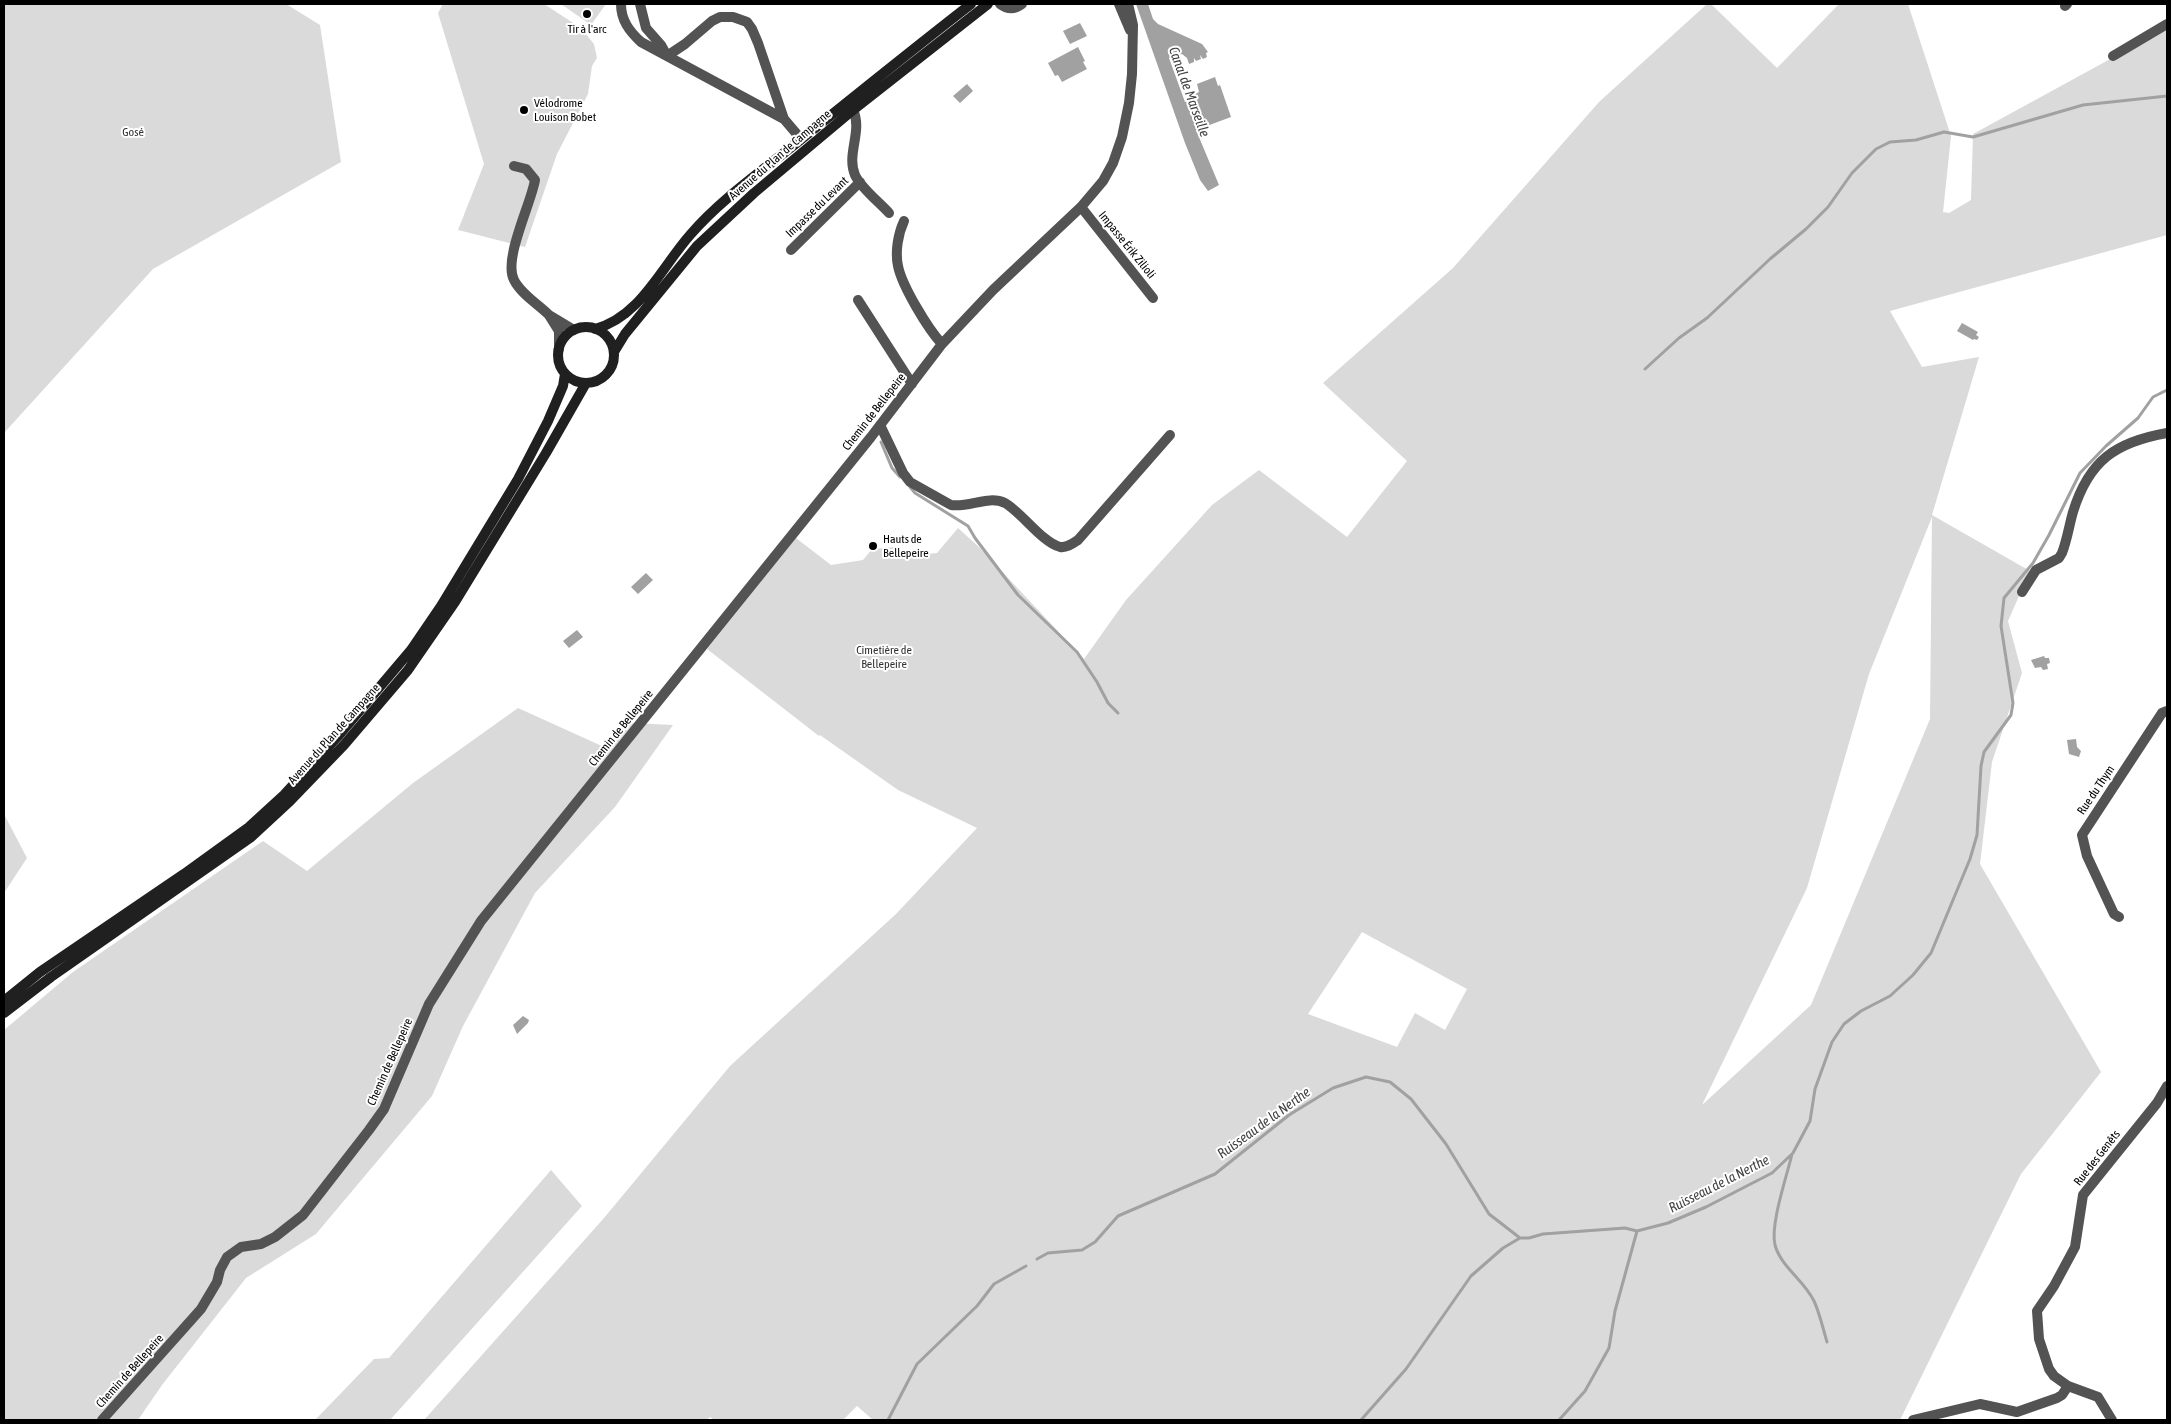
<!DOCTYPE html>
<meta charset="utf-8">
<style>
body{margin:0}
#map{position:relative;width:2171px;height:1424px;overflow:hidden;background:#fff;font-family:"Asap Condensed",sans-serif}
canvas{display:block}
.frame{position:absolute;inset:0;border:5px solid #000;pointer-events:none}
</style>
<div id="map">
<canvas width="2171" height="1424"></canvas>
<div class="frame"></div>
</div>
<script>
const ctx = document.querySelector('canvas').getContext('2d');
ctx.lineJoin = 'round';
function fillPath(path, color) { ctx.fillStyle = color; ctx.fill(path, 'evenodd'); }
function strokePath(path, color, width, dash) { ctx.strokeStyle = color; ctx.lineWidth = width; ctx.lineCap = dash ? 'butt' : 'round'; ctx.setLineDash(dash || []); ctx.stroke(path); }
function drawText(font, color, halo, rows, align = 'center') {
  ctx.font = font + ' "Asap Condensed",sans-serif'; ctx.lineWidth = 4; ctx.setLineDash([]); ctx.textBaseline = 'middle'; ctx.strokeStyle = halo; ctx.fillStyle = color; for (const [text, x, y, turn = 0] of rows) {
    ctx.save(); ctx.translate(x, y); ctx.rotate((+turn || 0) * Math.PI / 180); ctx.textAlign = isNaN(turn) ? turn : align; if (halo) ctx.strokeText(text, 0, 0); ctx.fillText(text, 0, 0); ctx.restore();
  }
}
fillPath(new Path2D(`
 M4,4h282l34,21 21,137 -188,107 -149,164z
 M443,4h101l37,24 13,16 3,14 -5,8 -4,28 -31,60 -32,93 -67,-17 26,-66 -46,-151z
 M561,4h45l-15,21z
 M1707,4h4l66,64 62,-64h69l43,132 -8,76 6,1 22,-13 2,-66 194,-106v207l-277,76 32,56 57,-10 -47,158 98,56 -22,50 14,52 -30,89 -12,102 121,208 -80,102 -121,246h-1027l-16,-14 -14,14h-129l-4,-3 -3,3h-283l180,-202 126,-152 166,-152 81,-86 -79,-38 -78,-55 -1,1 -112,-87 89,-111 35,27 32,-5 9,-11 24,-2 10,9 31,-3 21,-25 21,19 105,112 42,-59 86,-95 47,-35 88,67 60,-76 -84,-78 130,-115 146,-166zM1932,517l-2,202 -119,286 -109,100 105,-217 62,-214zM1362,932l105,57 -22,41 -30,-17 -18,34 -89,-33z
 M518,708l86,39 27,-24 42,2 -58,82 -80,86 -72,133 -31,70 -116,138 -70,44 -84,107 -24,35h-134v-390l69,-58 190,-131 44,30 106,-88z
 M4,814l23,44 -23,35z
 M551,1170l31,36 -192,214h-75l59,-61 15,-1z`), '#dadada');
fillPath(new Path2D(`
 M1136,4h12l5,15 5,5 44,20 6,8 -2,1 1,4 -4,2 -3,-4 1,4 -5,2 -2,-3v4l-5,2 -2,-6 -5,-4 -13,4 16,44 5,-2 2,6 3,-2v-10l4,-2 -2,-8 18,-7 3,9 2,-1 11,32 -35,13 23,55 -11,6 -8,-11 -15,-37z
 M1080,23l7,13 -17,8 -7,-13z
 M1078,47l7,14 -2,1 4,7 -25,13 -4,-7 -3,1 -7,-13z
 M967,84l6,7 -13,12 -7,-7z
 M1962,323l16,9 -2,3 3,2 -2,3 -3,-1 -1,1 -16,-9z
 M646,573l7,7 -15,14 -7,-7z
 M577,630l6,7 -14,11 -6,-7z
 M2044,656l1,2h4l1,5 -3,1 1,5 -5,1 -2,-3 -6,1 -4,-8z
 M2076,739l1,8 4,4 -2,6 -10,-3 -2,-14z
 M523,1016l6,4 -1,3 -11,11 -4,-9z`), '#a1a1a1');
strokePath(new Path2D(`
 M1645,369l34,-31 28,-20 63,-59 36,-30 22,-22 24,-34 24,-24 14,-7 26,-2 28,-8 29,5 110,-32 84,-9
 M881,442l11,26 8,9
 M910,487l5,6 53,33 7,12 43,57 59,57 20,30 11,21 10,10
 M1792,1154c-5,22 -22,70 -17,91 6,22 29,35 39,56 6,13 9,28 13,41
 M1037,1259l11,-6 34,-3 13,-8 23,-26 97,-42 74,-59 44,-27 33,-11 24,5 21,17 35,45 43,70 31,24h9l14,-4 82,-6 12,3 31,-8 38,-16 66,-34 21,-20 17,-32 5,-32 17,-47 12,-18 17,-13 29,-15 23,-21 18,-22 39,-94 7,-24 4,-69 3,-14 27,-37 2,-12 -12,-77 3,-28 29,-35 16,-28 31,-62 26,-27 32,-28 15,-21 14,-7
 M888,1420l29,-56 60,-58 17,-22 32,-18
 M1361,1420l45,-51 65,-93 32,-28 17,-10
 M1559,1420l26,-29 24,-43 6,-37 22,-80`), '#a1a1a1', 3);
strokePath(new Path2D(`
 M621,4c0,16 8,27 20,38l143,77
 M640,4l6,24 15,17 6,11 18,-12 27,-23 8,-4h13l14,5 5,7 6,14 26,76 17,20
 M1000,4c8,6 14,6 22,0
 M1119,4l11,26
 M2065,6l2,-2
 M2113,56l54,-32
 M853,110c10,21 -7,44 2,65 5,12 25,28 34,38
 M514,166l12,3 9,11c-4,24 -32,79 -21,100 7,14 24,24 35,35
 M1081,207l72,91
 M904,221c-6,13 -9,31 -6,45 4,20 30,63 44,78
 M791,250l69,-68
 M858,300l54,84
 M559,349v-18l-10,-16 25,15
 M880,425l23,48 7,9 41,23c18,3 37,-10 54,-2 16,9 38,40 55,44 7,1 12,-3 18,-7l92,-105
 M2022,592l14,-22 23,-12 3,-5c5,-13 7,-27 11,-41 16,-52 43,-70 94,-79
 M2119,917l-5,-3 -27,-58 -5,-21 80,-122 5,-2
 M102,1420l99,-111 16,-27 3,-12 7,-13 14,-10 20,-3 14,-7 28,-22 66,-85 15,-21 45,-105 52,-83 390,-484 71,-93 51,-54 88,-83 22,-26 10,-18 9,-26 7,-34 3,-29 1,-49 -5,-21
 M1913,1420l67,-16 37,8 40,-14 5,-3 6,-9
 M2112,1420l-14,-23 -30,-11 -14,-10 -5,-7 -10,-30 -2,-28 17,-25 21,-39 8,-52 74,-92 10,-17`), '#535353', 10);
strokePath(new Path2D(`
 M558 355a28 28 0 1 1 56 0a28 28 0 1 1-56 0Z
 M595,329c45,-12 66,-61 95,-94 31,-36 72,-64 109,-94 57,-46 114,-92 172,-137
 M614,352l11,-18 72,-88 57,-53 99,-83 135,-106
 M4,1001l36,-29 144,-98 65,-47 35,-32 55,-60 72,-85 30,-44 77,-127 30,-58 15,-35 2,-12
 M4,1013l47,-36 199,-139 40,-37 54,-56 64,-75 47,-68 91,-149 40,-70`), '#202020', 10);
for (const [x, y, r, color] of [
 [587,14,5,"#000"],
 [524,110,5,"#000"],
 [873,546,5,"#000"]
]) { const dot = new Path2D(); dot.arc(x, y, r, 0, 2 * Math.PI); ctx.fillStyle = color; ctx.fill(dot); strokePath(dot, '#fff', 2); }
drawText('12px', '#000', '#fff', [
 ["Tir à l'arc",587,29,"center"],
 ["Vélodrome",534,103],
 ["Louison Bobet",534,117],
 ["Hauts de",883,539],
 ["Bellepeire",883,553]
], 'left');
drawText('12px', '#313131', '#fff', [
 ["Gosé",133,132],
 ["Cimetière de",884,650],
 ["Bellepeire",884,664]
]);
drawText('12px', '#000', '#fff', [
 ["Avenue du Plan de Campagne",780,155,-41],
 ["Impasse du Levant",817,207,-44],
 ["Impasse Érik Zilioli",1127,245,51],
 ["Chemin de Bellepeire",874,412,-52],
 ["Chemin de Bellepeire",621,728,-51],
 ["Avenue du Plan de Campagne",334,734,-48],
 ["Rue du Thym",2096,790,-56],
 ["Chemin de Bellepeire",390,1062,-66],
 ["Rue des Genêts",2097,1158,-52],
 ["Chemin de Bellepeire",130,1371,-48]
]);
drawText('italic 14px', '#424242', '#fff', [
 ["Canal de Marseille",1189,92,70],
 ["Ruisseau de la Nerthe",1264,1123,-36],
 ["Ruisseau de la Nerthe",1719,1184,-27]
]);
</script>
